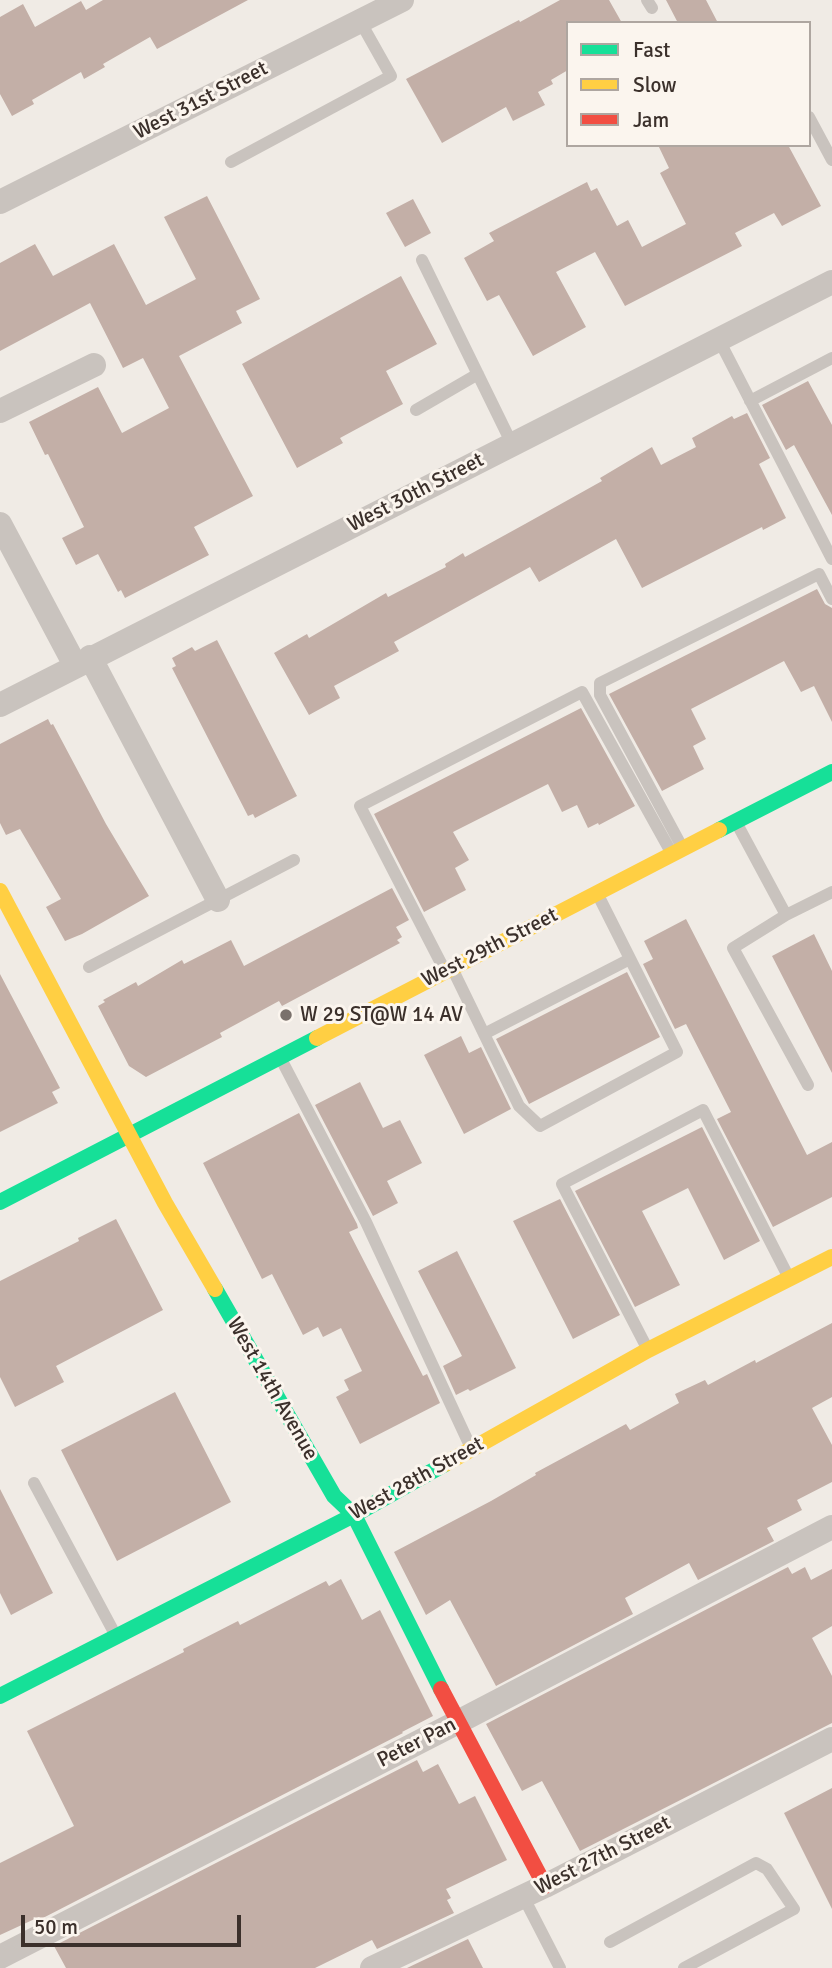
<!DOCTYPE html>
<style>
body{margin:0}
#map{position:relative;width:832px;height:1968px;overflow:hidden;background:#f0ebe5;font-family:Signika,sans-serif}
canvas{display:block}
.legend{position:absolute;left:566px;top:21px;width:245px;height:126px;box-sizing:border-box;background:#fbf5ee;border:2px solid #aea6a0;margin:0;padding:9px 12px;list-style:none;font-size:21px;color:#3b302b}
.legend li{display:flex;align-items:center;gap:14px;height:35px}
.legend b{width:35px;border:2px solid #aea6a0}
.scale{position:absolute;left:21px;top:1915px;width:220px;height:32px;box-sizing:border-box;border:4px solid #3b302b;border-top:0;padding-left:9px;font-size:21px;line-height:24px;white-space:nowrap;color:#3b302b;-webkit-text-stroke:5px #fbf5ee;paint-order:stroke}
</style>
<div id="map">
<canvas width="832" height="1968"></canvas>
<ul class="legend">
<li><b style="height:9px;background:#16e098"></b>Fast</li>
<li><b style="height:9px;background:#ffcf43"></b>Slow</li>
<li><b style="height:9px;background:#f24e42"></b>Jam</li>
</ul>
<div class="scale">50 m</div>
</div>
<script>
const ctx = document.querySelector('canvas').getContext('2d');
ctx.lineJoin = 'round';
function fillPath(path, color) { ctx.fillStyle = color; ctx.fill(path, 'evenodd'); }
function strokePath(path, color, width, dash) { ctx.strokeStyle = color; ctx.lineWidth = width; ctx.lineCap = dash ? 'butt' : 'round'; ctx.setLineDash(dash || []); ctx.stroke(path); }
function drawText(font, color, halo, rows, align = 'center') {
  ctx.font = font + ' Signika,sans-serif'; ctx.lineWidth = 6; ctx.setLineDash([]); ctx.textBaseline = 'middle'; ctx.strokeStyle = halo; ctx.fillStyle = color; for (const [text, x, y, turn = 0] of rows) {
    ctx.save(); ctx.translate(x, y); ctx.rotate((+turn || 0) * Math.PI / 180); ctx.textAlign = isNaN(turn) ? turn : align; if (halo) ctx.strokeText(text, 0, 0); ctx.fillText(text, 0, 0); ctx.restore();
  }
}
fillPath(new Path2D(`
 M103,0h145l-91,49 -7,-12 -47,27 2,3 -21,12 -3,-7 -49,28 2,4 -22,12 -12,-22v-77l23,-13 12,23 46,-26 5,9z
 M560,0h49l13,23h-54v47l-17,10 2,4 -15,8 7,13 -32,16 -7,-14 -64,36 -36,-64 113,-59 1,2z
 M666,0h40l12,23h-40z
 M658,145h130l33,61 -39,20 -8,-13 -39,20 7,13 -117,60 -30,-54 -39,20 30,55 -53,29 -34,-61 -12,6 -23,-43 30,-17 -5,-8 98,-51 4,9 6,-3 20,38 11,-6 14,27 44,-23 -26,-51 9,-5z
 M207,196l53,103 -24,12 6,12 -63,33 74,140 -59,31 15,28 -84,43 -4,-8 -3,2 -20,-38 -22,11 -14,-27 22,-11 -36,-73 -3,1 -16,-33 69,-35 24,46 47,-25 -26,-50 -20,10 -33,-65 -90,48v-88l35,-19 18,32 61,-32 32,61 50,-26 -32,-62z
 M413,199l18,34 -26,14 -19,-34z
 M401,276l36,68 -51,27 17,33 -63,34 3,5 -46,25 -55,-104z
 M808,381l24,44v90l-38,-70 -8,5 -24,-45z
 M747,413l23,45 -11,6 27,54 -23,12 -1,-3 -120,61 -26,-49 -77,43 -9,-15 -136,75 5,9 -65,35 6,12 -31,17 -35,-62 33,-19 2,4 77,-45 2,4 58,-30 -1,-3 18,-11 2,4 60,-33 77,-43 -2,-3 52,-31 9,18 35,-18 -4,-9 40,-22 2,3z
 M817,589l8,15 7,4v114l-18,-36 -13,6 -17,-31 -93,48 15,30 -13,7 11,23 -42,22 -53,-97z
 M217,640l80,156 -42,22 -2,-4 -5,2 -76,-148 4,-2 -4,-8 20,-11 3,4z
 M581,708l54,98 -36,19 -1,-2 -10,5 -11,-23 -15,7 -14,-28 -95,48 16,28 -14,8 11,22 -42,22 -50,-98z
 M48,719l3,6 2,-1 53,100 43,72 -67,38 -17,7 -19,-34 15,-8 -41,-70 -14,6 -6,-12v-79z
 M392,888l17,32 -13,7 6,10 -5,3 3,3 -118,63 -3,-5 -59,32 2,4 -76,40 -17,-11 -31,-60 7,-4 -2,-2 33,-18 2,4 44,-26 2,4 47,-24 13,26z
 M686,919l121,236 25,-13v55l-59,30 -56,-108 14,-7 -45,-88 -11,5 -32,-65 10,-5 -9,-18z
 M814,934l18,37v102l-60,-117z
 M627,972l33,65 -131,67 -33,-65z
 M0,974l60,114 -8,4 6,11 -58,29z
 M461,1036l8,17 12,-6 30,62 -47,25 -40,-79z
 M360,1082l23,46 17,-8 22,43 -35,18 11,22 -25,13 -58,-111z
 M299,1113l58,111 1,4 -9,4 74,144 4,-2 13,29 -80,41 -24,-47 13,-7 -5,-10 18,-9 -21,-43 -18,9 -5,-10 -15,8 -31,-61 -10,5 -59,-116z
 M702,1127l58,114 -36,19 -36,-72 -46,23 38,74 -45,22 -60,-116z
 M560,1199l60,116 -47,24 -60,-118z
 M116,1219l47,91 -107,56 8,16 -49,25 -15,-30v-96l79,-40 -1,-3z
 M457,1251l59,117 -46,23 -2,-2 -12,6 -13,-29 19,-10 -44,-85z
 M832,1323v74l-20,11 20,37v37l-35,18 5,10 -35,18 7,13 -76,39 -9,-17 -64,35 8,16 -137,72 -46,-86 -24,15 -32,-63 97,-51 45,-26 -1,-2 91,-49 4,6 49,-27 -4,-9 30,-14 3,5 47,-25 1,3z
 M175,1392l56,110 -114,59 -56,-111z
 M0,1489l53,104 -42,22 -11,-22z
 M788,1567l4,7 13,-7 6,13 21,-11v57l-20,12 20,38v47l-252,128 -38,-70 -20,10 -36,-67z
 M341,1579l21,41 18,-10 53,106 -31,16 1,1 -362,186 -2,-2 -39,18v-72l74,-37 -47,-95 157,-79 -1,-3 55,-28 2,4 86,-44 3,5z
 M417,1760l6,12 15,-8 21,40 16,-8 32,64 -61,29 5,9 -4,2 7,13 -77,36 -5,-9 -57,28h-249l-12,-22z
 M832,1788v121l-48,-96z
 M468,1939l15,29h-76z`), '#c3afa7');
strokePath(new Path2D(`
 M647,0l5,8
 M809,117l23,43
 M231,162l160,-86 -31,-55
 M422,260l90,184
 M719,340l113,219
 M750,401l82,-43
 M416,410l62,-36
 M736,822l50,93 -53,33 75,137
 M682,847l-82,-152v-12l219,-109 13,25
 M786,915l46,-23
 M89,967l205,-107
 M452,968l67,138 21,20 137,-74 -79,-157
 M445,971l-85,-165 222,-114 89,160
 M484,1034l146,-75
 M281,1059l85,163 105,226
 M648,1350l-86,-166 141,-74 86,168
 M34,1483l82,153
 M523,1896l37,72
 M610,1942l146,-79 11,6 27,40 -110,59`), '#c9c3be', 12);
strokePath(new Path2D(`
 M0,202l402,-202
 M0,411l94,-46
 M0,524l75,141
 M90,657l128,243
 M0,705l832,-423
 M0,1957l458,-235 374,-195
 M372,1968l173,-82 287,-147`), '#c9c3be', 24);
strokePath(new Path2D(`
 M719,830l113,-58
 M0,1202l317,-164
 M215,1289l119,207 20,19 87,174
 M0,1696l354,-181 91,-51`), '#16e098', 16);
strokePath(new Path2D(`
 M0,891l165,312 50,86
 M317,1038l402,-208
 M445,1464l203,-114 184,-93`), '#ffcf43', 16);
strokePath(new Path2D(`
 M441,1689l104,197`), '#f24e42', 16);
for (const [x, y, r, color] of [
 [286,1015,7,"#7a716c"]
]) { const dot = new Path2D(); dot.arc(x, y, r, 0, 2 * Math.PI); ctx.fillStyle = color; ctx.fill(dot); strokePath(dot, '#fbf5ee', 2.5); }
drawText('21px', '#3b302b', '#fbf5ee', [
 ["West 31st Street",201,101,-27],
 ["West 30th Street",416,493,-27],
 ["West 29th Street",490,948,-27],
 ["West 14th Avenue",272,1389,60],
 ["West 28th Street",417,1479,-29],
 ["Peter Pan",417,1743,-27],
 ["West 27th Street",603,1856,-27]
]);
drawText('21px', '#3b302b', '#fbf5ee', [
 ["W 29 ST@W 14 AV",300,1015]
], 'left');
</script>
